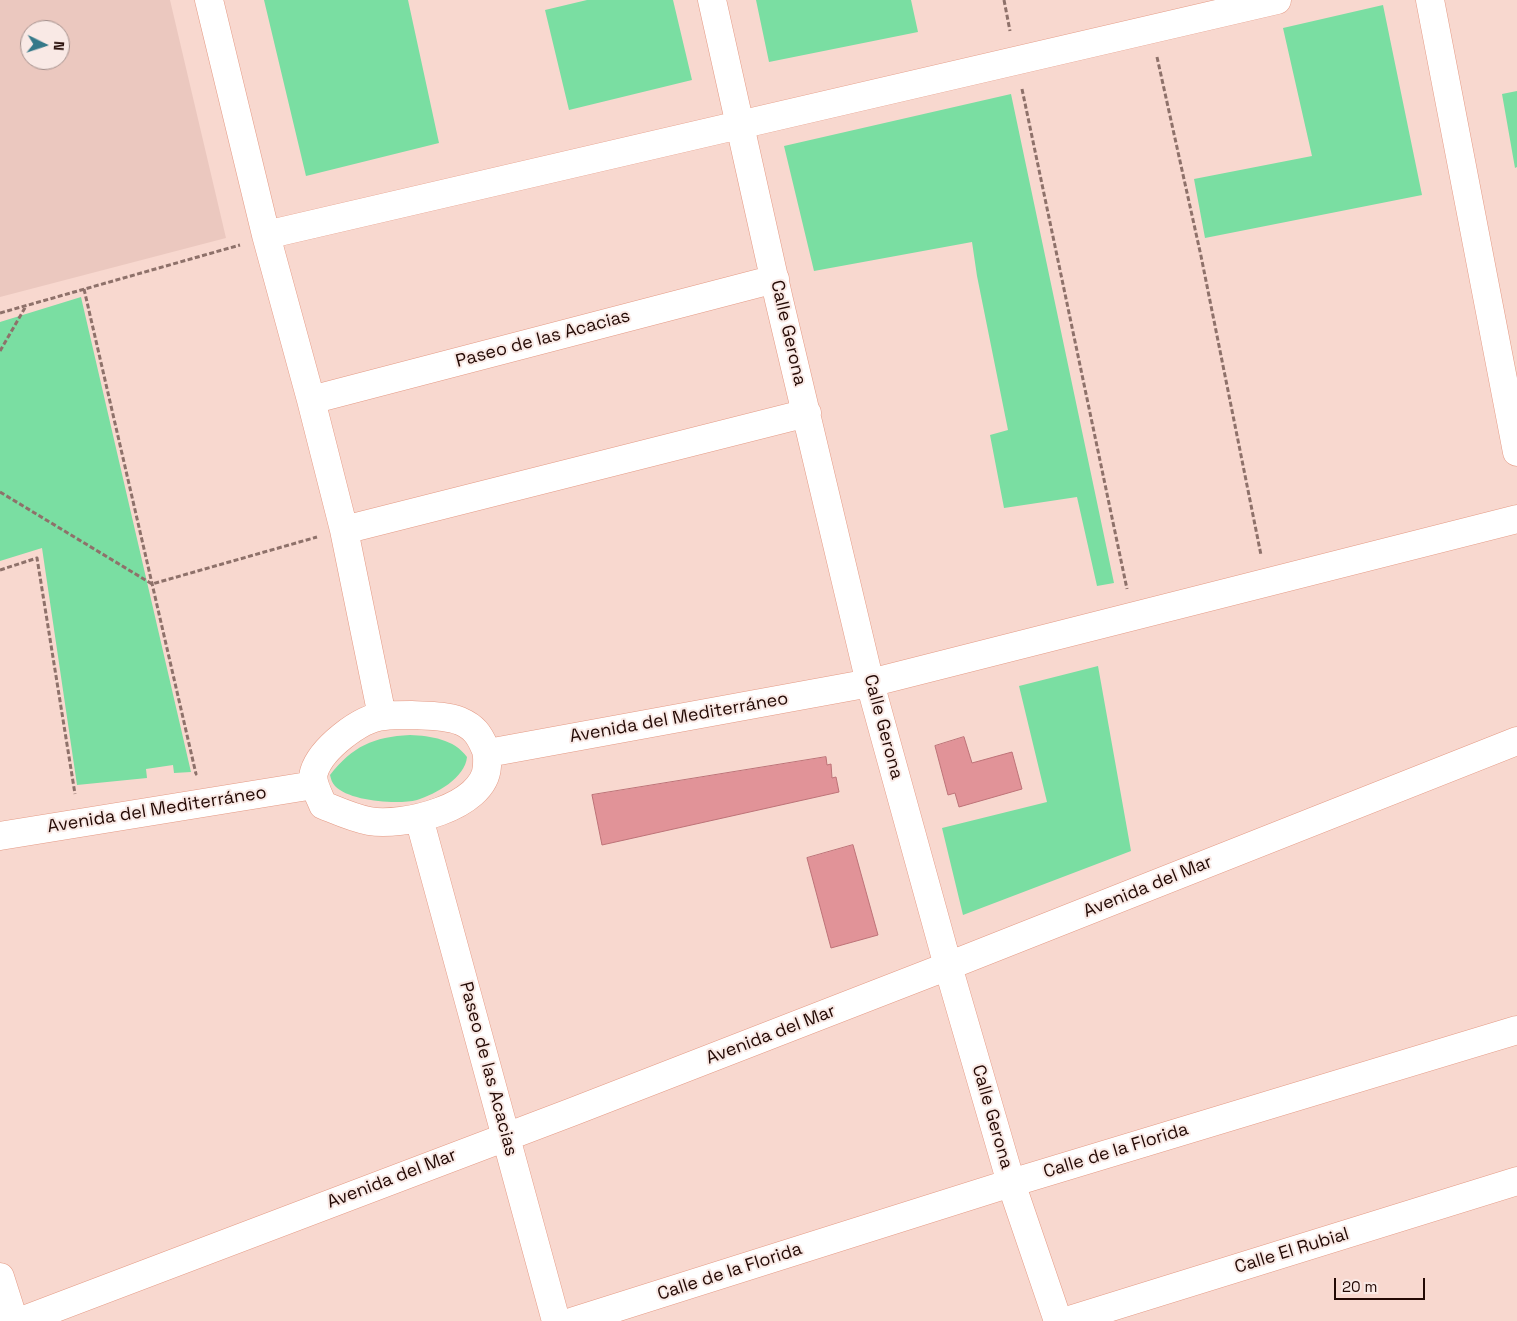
<!DOCTYPE html>
<meta charset="utf-8">
<style>
body{margin:0}
#map{position:relative;width:1517px;height:1321px;overflow:hidden;background:#f8d8cf;font-family:"Space Grotesk",sans-serif}
canvas{display:block}
.north{position:absolute;left:20px;top:20px;width:50px;height:50px;box-sizing:border-box;background:#f9e9e5;border:1px solid #a38f8b;border-radius:50%;rotate:94deg;font-size:14px;font-weight:700;line-height:20px;text-align:center;color:#230904}
.north::after{content:'';display:block;margin:auto;width:18px;height:22px;background:#357989;clip-path:polygon(50% 0,100% 100%,50% 72%,0 100%)}
.scale{position:absolute;left:1334px;top:1278px;width:91px;height:22px;box-sizing:border-box;border:2px solid #230904;border-top:0;padding-left:6px;font-size:15px;line-height:18px;white-space:nowrap;color:#230904;-webkit-text-stroke:4px #f9e9e5;paint-order:stroke}
</style>
<div id="map">
<canvas width="1517" height="1321"></canvas>
<div class="north">N</div>
<div class="scale">20 m</div>
</div>
<script>
const ctx = document.querySelector('canvas').getContext('2d');
ctx.lineJoin = 'round';
function fillPath(path, color) { ctx.fillStyle = color; ctx.fill(path, 'evenodd'); }
function strokePath(path, color, width, dash) { ctx.strokeStyle = color; ctx.lineWidth = width; ctx.lineCap = dash ? 'butt' : 'round'; ctx.setLineDash(dash || []); ctx.stroke(path); }
function drawText(font, color, halo, rows, align = 'center') {
  ctx.font = font + ' "Space Grotesk",sans-serif'; ctx.lineWidth = 4; ctx.setLineDash([]); ctx.textBaseline = 'middle'; ctx.strokeStyle = halo; ctx.fillStyle = color; for (const [text, x, y, turn = 0] of rows) {
    ctx.save(); ctx.translate(x, y); ctx.rotate((+turn || 0) * Math.PI / 180); ctx.textAlign = isNaN(turn) ? turn : align; if (halo) ctx.strokeText(text, 0, 0); ctx.fillText(text, 0, 0); ctx.restore();
  }
}
fillPath(new Path2D(`
 M0,0h170l56,238 -226,59zM30,30h30v30h-30z`), '#ebc8bf');
fillPath(new Path2D(`
 M264,0h144l31,143 -133,33z
 M587,0h86l19,80 -123,30 -24,-100z
 M756,0h155l7,32 -149,30z
 M1383,5l39,190 -217,43 -11,-59 118,-23 -29,-128z
 M1517,91v76l-2,1 -13,-74z
 M1011,94l103,489 -17,3 -20,-89 -73,11 -14,-73 18,-5 -31,-154 -5,-34 -158,29 -30,-125z
 M81,297l110,475 -17,1 -1,-8 -27,4 1,9 -70,7 -35,-237 -42,13v-239z
 M1098,666l33,185 -168,64 -21,-87 105,-26 -28,-116z
 M410,735c21,1 44,4 57,22 -2,21 -31,37 -50,43 -20,5 -68,1 -82,-14 -3,-3 -4,-7 -5,-11 23,-29 43,-38 80,-40z`), '#7adea2');
const building = new Path2D(`
 M964,737l8,26 40,-11 10,37 -63,18 -4,-14 -7,2 -13,-49z
 M826,757l1,8 4,-1 1,14 4,-1 3,15 -237,53 -10,-50z
 M853,845l25,90 -47,13 -24,-90z`);
fillPath(building, '#e19398');
strokePath(building, '#bd7277', 1);
const minor = new Path2D(`
 M209,0l57,235 45,165 33,130 38,186
 M712,0l67,300 91,383 78,283 63,217 47,138
 M1430,0l87,452
 M266,235l1011,-235
 M311,400l464,-121
 M344,530l463,-117
 M411,715c15,1 34,0 49,6 14,6 19,13 25,27 3,6 2,11 2,18 -2,42 -85,61 -118,55 -16,-3 -31,-10 -46,-16 -4,-10 -12,-23 -9,-33 7,-23 46,-54 70,-56 8,-1 18,-1 27,-1z
 M488,753l382,-70 647,-164
 M419,818l137,503
 M0,836l314,-51
 M0,1277l14,44
 M21,1321l551,-209 376,-146 569,-225
 M574,1321l437,-138 506,-153
 M1066,1321l451,-140`);
strokePath(minor, '#e49a85', 29);
strokePath(new Path2D(`
 M1004,0l6,31
 M1157,57l44,199 60,299
 M1022,89l105,500
 M84,289l112,485h-1
 M0,313l240,-68
 M0,351l26,-45
 M0,492l152,92 165,-47
 M0,570l37,-12 38,236`), '#8e716a', 3, [5, 2.5]);
strokePath(minor, '#fff', 28);
drawText('18px', '#230904', '#f9e9e5', [
 ["Calle Gerona",788,333,77],
 ["Paseo de las Acacias",543,339,-15],
 ["Avenida del Mediterráneo",679,718,-10],
 ["Calle Gerona",883,727,75],
 ["Avenida del Mediterráneo",157,810,-9],
 ["Avenida del Mar",1148,887,-22],
 ["Avenida del Mar",771,1035,-21],
 ["Paseo de las Acacias",488,1069,75],
 ["Calle Gerona",992,1117,74],
 ["Calle de la Florida",1116,1151,-17],
 ["Avenida del Mar",392,1179,-21],
 ["Calle El Rubial",1292,1251,-17],
 ["Calle de la Florida",730,1272,-18]
]);
</script>
